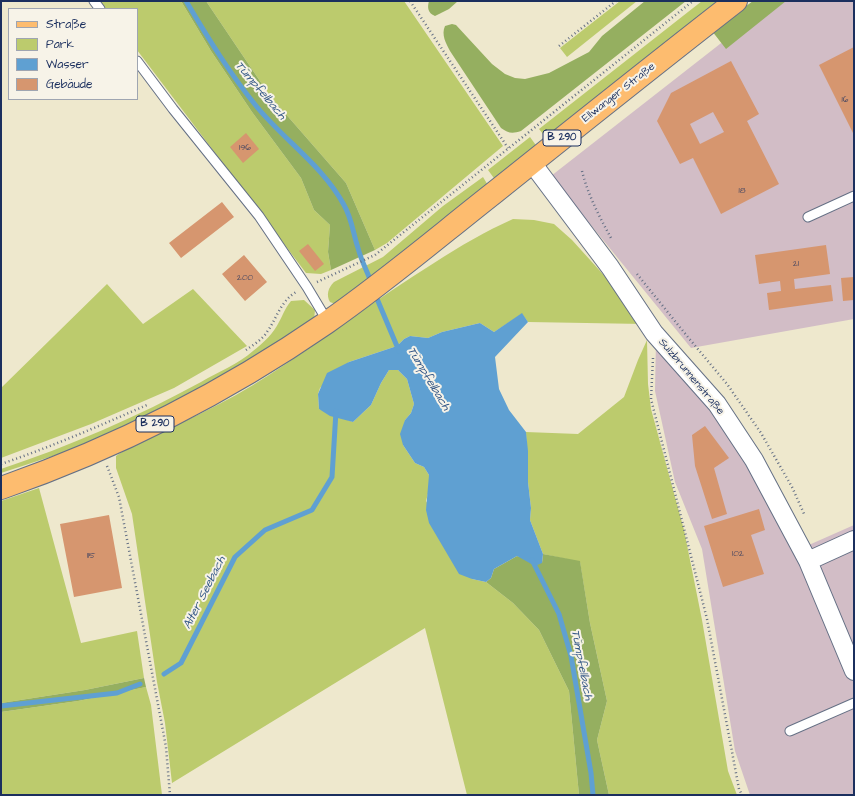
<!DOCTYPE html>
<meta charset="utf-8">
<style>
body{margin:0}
#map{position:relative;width:855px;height:796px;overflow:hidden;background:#eee8cd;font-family:"Architects Daughter",sans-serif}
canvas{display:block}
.frame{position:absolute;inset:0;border:2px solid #1b2f5e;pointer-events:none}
.legend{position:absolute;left:8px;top:8px;width:130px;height:92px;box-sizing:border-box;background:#f7f3e8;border:1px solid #9fa5b1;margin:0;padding:5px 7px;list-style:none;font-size:12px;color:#1b2f5e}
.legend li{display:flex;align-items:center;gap:8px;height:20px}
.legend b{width:20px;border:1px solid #9fa5b1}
</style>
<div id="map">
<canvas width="855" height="796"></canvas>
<div class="frame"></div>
<ul class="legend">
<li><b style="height:5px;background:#fdbc6f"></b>Straße</li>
<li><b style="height:11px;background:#bccb6d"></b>Park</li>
<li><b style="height:11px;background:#5fa0d2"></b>Wasser</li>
<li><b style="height:11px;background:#d6966f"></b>Gebäude</li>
</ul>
</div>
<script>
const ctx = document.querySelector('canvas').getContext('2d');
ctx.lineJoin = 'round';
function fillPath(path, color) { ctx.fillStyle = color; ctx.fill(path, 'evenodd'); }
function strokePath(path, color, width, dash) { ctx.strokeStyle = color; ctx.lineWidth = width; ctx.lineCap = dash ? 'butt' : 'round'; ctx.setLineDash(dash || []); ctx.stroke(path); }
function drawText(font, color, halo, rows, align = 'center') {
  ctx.font = font + ' "Architects Daughter",sans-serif'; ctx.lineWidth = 4; ctx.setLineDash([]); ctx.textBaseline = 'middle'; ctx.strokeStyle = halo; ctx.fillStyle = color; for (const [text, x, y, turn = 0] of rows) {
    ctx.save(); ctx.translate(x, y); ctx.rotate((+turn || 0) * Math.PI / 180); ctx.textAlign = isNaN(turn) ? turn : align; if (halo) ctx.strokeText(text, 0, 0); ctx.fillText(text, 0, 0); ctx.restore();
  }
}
fillPath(new Path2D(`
 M775,1h79v318l-163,29 -140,-172z
 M656,339l67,82 37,62 33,69 61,-27v270h-104l-15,-44 -33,-202 -27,-67 -20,-91z`), '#d2bdc6');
fillPath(new Path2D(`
 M100,1h81l30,50 41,61 49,66 13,32 16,15 -2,27 3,18 -10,4 -15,-1 -169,-223v-41h-31z
 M206,1l134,1 64,-1 99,145 -116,97 -12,7 -29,-67 -76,-87z
 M620,1h17l-70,56 -7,-9z
 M702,1h20l-174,139 -9,-11z
 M530,137l8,11 -42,33 -8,-11z
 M483,177l6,10 -151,118 -8,-3c-4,-7 -2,-14 4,-20l49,-25 60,-51z
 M513,219l21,1 20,4 18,16 38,42 34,42 -116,-2 -6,-8 -28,18 -14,-9 -38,9 -14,6 -18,-2 -6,3 -7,7 -48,16 -29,26 -2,6 1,15 34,13 18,-17 10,-22 8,-13h9l9,9 7,25 -3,9 -6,7 -2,25 12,18 9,4 5,8v15l-3,11 46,78 14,3 27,21 26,27 30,61 10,104h-112l-42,-167 -253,155 -7,-60 -8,-41 -25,-168 -16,-46v-12l13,-9c47,-22 96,-43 140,-72 56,-36 108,-77 165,-112 26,-17 52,-32 79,-44z
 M107,284l36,40 50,-35 54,57 -73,42 -83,36 -90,34v-70z
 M304,300l11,10 -1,10 -70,48 -124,61 -58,24 -61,20v-4c69,-23 136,-52 200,-87 17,-10 37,-18 52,-31 10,-8 21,-18 26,-29 5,-9 5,-12 12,-21z
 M647,340l1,44 3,25 33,121 18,90 26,151 9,24h-128l-12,-55 10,-39 -17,-78 -10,-61 -37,-8 -13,-34 1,-12 -3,-26 -2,-50 52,2 46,-37 14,-37z
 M39,488l42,155 56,-12 7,47 -59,12 -84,13v-202z
 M146,687l5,18 11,90h-161v-83l77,-11z`), '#bccb6d');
fillPath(new Path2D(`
 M181,1h25l64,95 76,87 29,67 -44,20 -3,-18 2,-27 -16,-15 -13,-32 -49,-66 -41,-61z
 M429,1h29l-9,8 -14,7c-7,-3 -8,-8 -6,-15z
 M645,1h41l-165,130c-9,3 -13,2 -20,-3l-51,-77c-4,-8 -9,-16 -5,-25l7,-2 4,1 36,39 13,10 10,4 10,1 24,-6 40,-21 13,-16z
 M753,1h33l-60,48 -14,-18z
 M543,554l37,7 10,62 17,78 -10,39 12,55h-30l-10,-104 -30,-61 -26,-27 -27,-21 5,-4 3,-9 23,-13 25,7z
 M144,678l2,9 -68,14 -77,11v-9l84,-13z`), '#95af60');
fillPath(new Path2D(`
 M522,313l6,9 -33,35 4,32 10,21 17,22 2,19v31l3,26 -1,12 13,34 -1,9 -7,3 -18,-10 -23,13 -3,9 -5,4 -14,-3 -13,-5 -30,-51 -3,-13 3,-35 -5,-8 -9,-4 -12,-18 -3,-11 5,-14 6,-7 3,-9 -7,-25 -9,-9h-9l-8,13 -10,22 -18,17 -23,-6 -11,-7 -1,-15 9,-21 22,-11 48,-16 7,-7 6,-3 18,2 14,-6 38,-9 14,9z`), '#5fa0d2');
strokePath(new Path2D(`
 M186,1c22,37 44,73 71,106 28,34 66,59 87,98 8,14 9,28 14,43 3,12 9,23 13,34
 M375,294l24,57
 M532,560l27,54 12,42 20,117 2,22
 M164,674l17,-11 54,-106 30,-27 47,-20 20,-33 4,-66
 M1,706l116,-13 23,-9`), '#5fa0d2', 5);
fillPath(new Path2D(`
 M854,47v88l-35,-70z
 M731,61l28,53 -12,7 32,63 -58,30 -28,-56 -13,6 -23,-43 14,-28zM713,112l11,20 -24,12 -10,-20z
 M246,133l13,16 -16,14 -13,-16z
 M222,202l12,15 -53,41 -12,-15z
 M308,244l16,20 -9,7 -16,-20z
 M826,245l4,29 -36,5 1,10 36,-4 2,16 -64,9 -2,-17 14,-2 -1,-10 -21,3 -4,-29z
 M244,255l23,27 -22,19 -23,-27z
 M854,277v23l-11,1 -2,-23z
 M705,426l24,32 -15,10 13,46 -15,5 -17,-53 -3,-31z
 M759,509l6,21 -14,5 13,39 -41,13 -19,-61z
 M109,515l13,73 -48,9 -14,-73z`), '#d6966f');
const service = new Path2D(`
 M94,1l6,8
 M137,61l36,48 86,107 48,71 21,35
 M808,217l46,-21
 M790,731l64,-28`);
const minor = new Path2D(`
 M532,163l78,104 44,66 63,71 37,56 54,101 46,110
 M808,561l46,-21`);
const primary = new Path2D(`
 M1,488c115,-40 225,-96 325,-165 58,-40 113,-87 169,-131 80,-64 160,-128 241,-191`);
strokePath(service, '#657085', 11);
strokePath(minor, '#657085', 20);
strokePath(primary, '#657085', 24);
strokePath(new Path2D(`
 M410,1l98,147
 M559,46l57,-45
 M582,171c6,24 17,45 29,67
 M637,274l50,62 40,48 34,49 31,54 13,29
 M317,282l58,-27 318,-254
 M246,350c7,-5 16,-10 21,-18 10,-14 13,-30 29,-40
 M653,358l-2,41 56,220 32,170 3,6
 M1,464c50,-17 98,-38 146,-59
 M107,466l12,31 47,250 4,48`), '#657085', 2.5, [1, 3]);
strokePath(service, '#fff', 9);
strokePath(minor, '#fff', 18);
strokePath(primary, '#fdbc6f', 22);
drawText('9px', '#4a4962', null, [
 ["16",845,100],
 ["196",245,148],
 ["18",742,191],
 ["21",796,264],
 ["200",245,278],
 ["102",738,554],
 ["115",91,556]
]);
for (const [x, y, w] of [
 [562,138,38],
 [155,424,38]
]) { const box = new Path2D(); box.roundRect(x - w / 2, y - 8, w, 16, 3); ctx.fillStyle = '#f7f3e8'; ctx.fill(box); strokePath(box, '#1b2f5e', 1); }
drawText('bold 10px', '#1b2f5e', null, [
 ["B 290",562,138],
 ["B 290",155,424]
]);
drawText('11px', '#1b2f5e', '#f7f3e8', [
 ["Ellwanger Straße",619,93,-38],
 ["Sulzbrunnenstraße",691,377,50]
]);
drawText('italic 12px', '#335787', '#f7f3e8', [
 ["Tümpfelbach",260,91,50],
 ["Tümpfelbach",428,379,59],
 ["Alter Seebach",205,593,-63],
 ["Tümpfelbach",581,665,79]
]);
</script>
